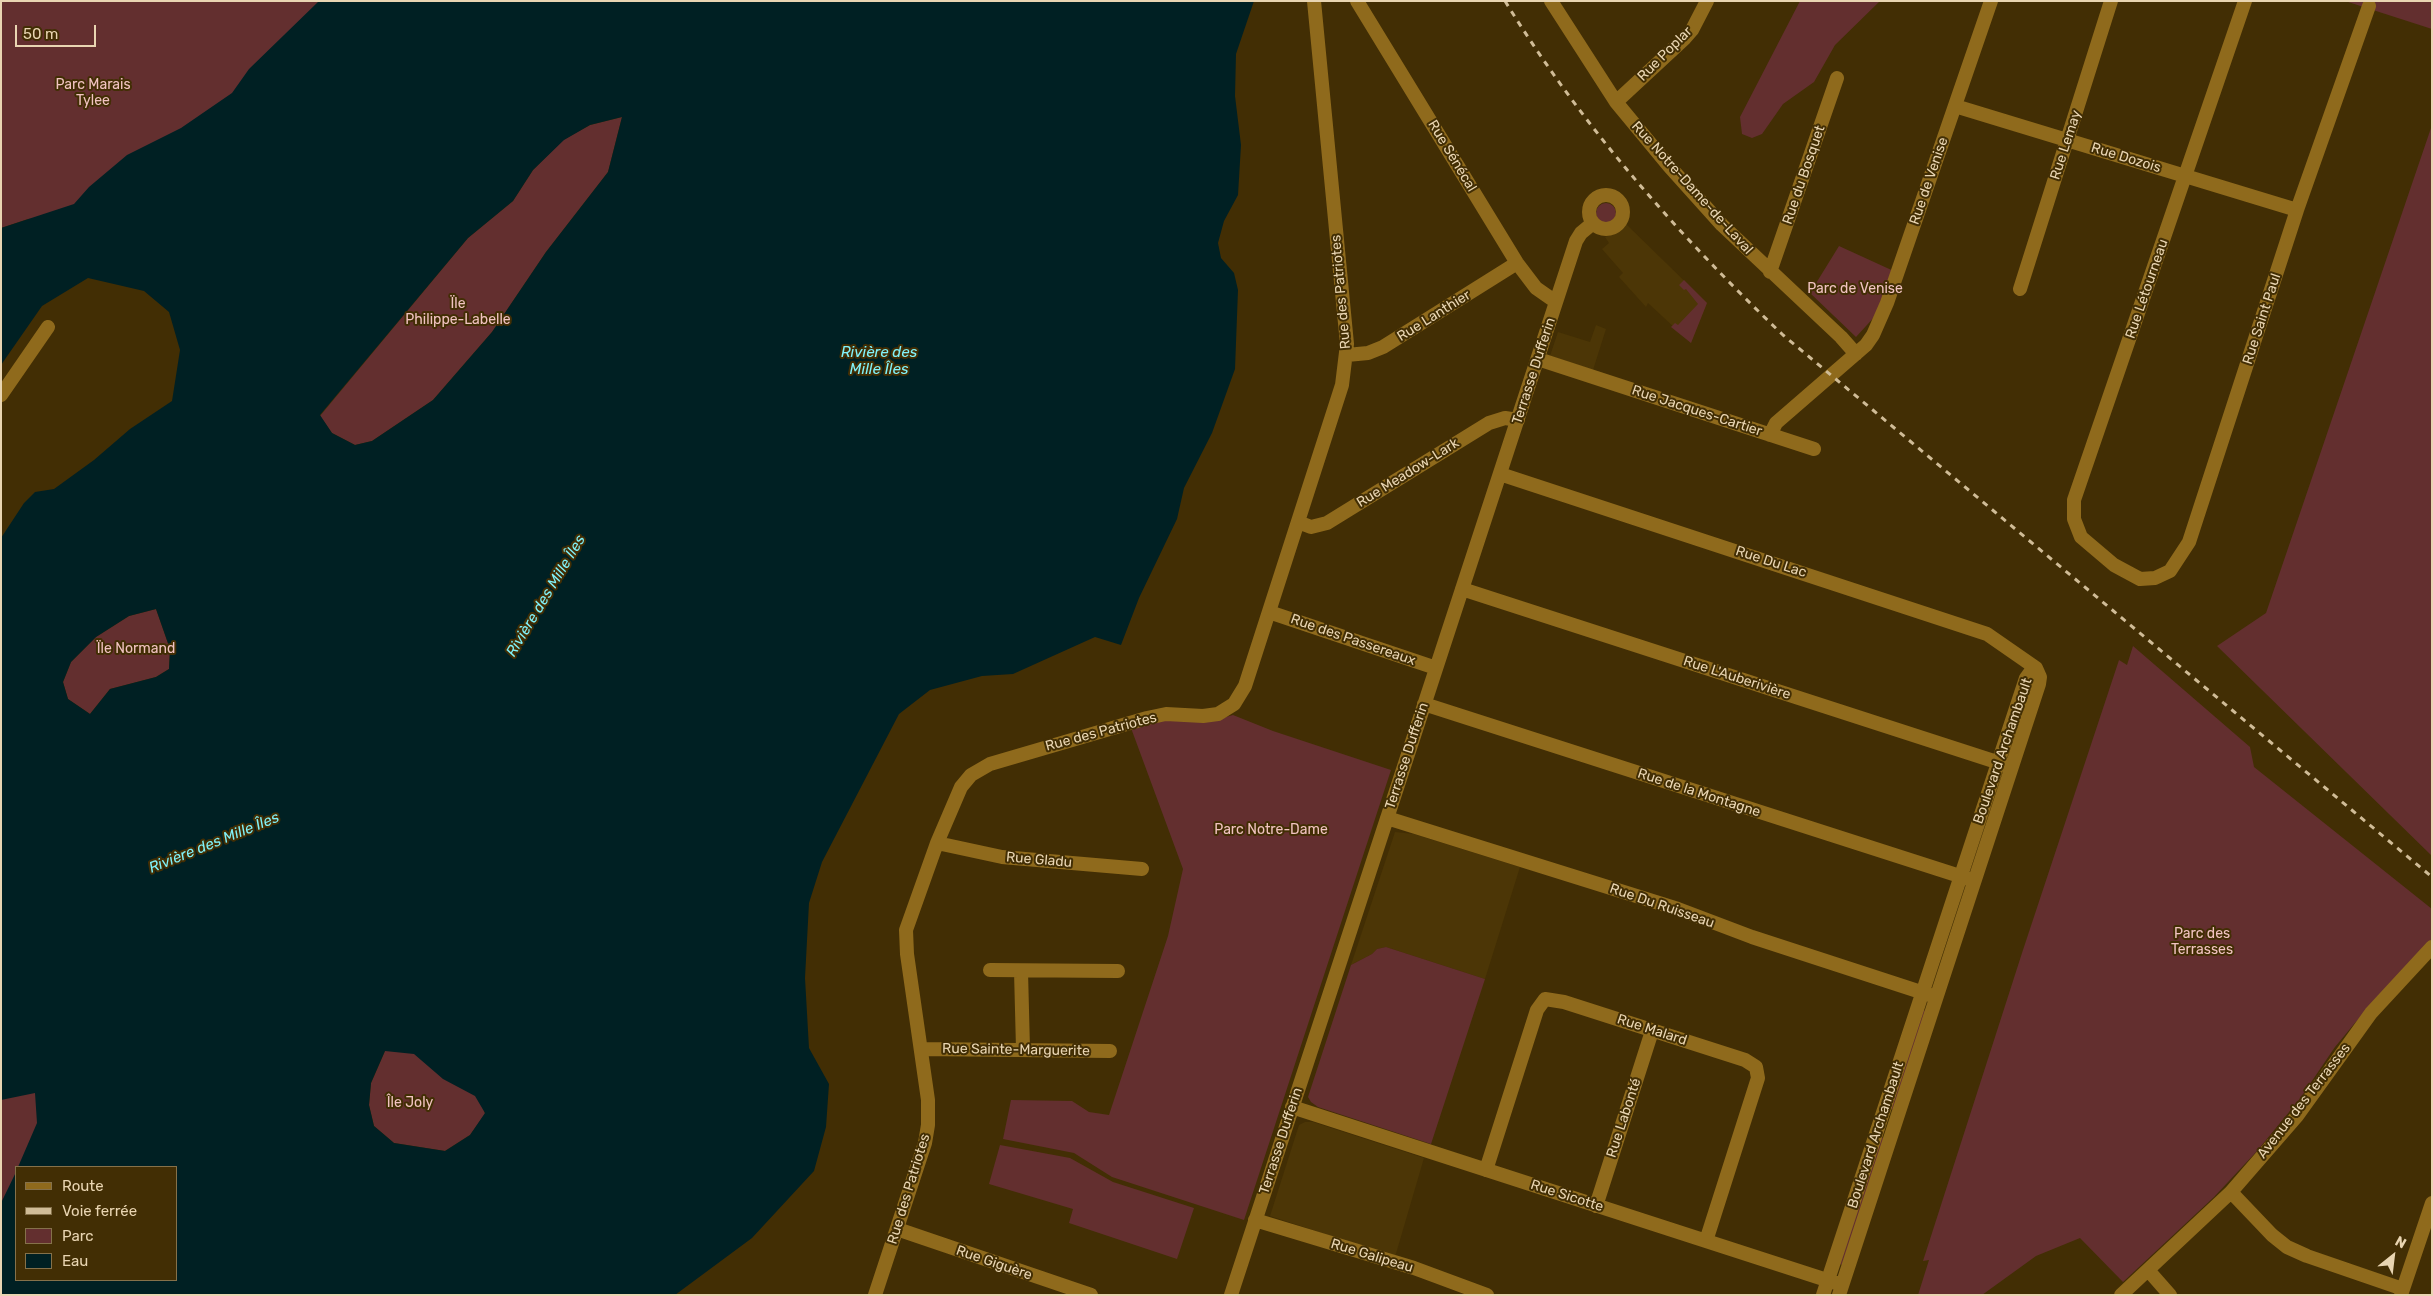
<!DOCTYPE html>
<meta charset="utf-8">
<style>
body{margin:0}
#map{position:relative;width:2433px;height:1296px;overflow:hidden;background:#422e04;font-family:Rubik,sans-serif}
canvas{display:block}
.frame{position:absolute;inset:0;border:2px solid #e9d5b2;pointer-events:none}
.legend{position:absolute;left:15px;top:1166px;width:162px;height:115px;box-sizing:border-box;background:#422e04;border:1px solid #85714a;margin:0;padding:6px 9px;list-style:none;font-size:15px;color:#e9d5b2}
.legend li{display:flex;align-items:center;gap:10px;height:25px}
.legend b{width:25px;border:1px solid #85714a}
.north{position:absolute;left:2368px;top:1231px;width:50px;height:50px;-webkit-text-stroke:4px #422e04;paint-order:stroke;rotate:29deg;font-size:14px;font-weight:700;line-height:20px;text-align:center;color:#e9d5b2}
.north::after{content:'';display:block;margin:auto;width:18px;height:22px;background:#e9d5b2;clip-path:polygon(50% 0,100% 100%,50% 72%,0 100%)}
.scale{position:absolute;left:15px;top:25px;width:81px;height:22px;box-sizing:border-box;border:2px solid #e9d5b2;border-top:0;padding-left:6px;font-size:15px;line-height:18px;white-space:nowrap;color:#e9d5b2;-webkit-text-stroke:4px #422e04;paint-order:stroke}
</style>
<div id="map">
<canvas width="2433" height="1296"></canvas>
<div class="frame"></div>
<ul class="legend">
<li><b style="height:6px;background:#8f6a1c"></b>Route</li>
<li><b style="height:6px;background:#d0bc97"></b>Voie ferrée</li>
<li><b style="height:14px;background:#632f2f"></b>Parc</li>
<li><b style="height:14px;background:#002023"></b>Eau</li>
</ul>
<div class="north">N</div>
<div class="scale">50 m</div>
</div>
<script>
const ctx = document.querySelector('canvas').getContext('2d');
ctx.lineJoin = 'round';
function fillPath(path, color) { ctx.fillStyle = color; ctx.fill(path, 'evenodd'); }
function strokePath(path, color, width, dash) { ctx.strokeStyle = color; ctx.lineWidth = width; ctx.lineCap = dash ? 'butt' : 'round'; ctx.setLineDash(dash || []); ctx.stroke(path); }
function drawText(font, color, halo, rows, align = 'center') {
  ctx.font = font + ' Rubik,sans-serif'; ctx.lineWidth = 4; ctx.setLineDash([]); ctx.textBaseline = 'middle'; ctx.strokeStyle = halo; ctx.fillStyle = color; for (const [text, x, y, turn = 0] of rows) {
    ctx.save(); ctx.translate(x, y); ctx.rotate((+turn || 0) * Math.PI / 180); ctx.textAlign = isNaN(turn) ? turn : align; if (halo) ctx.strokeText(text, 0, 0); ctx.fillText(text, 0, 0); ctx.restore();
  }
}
fillPath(new Path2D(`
 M1626,224l81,79 -16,40 -43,-40 -2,4 -27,-30 4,-4 -21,-24 7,-6 -4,-6 12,-4z
 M1596,325l10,4 -13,41 -43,-14 8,-24 32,10z
 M1395,832l19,2 106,33 -35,112 -99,-32 -9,2 -5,5 -21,11z
 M1305,1122h8l111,36 -29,99 -125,-41 29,-91z`), '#4c3606');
fillPath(new Path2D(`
 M1,1h347l-268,214 -52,4 -27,9z
 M1800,1h80l-45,44 -21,37 -31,22 -21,30 -10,4 -10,-4 -2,-17z
 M2345,1h87v28z
 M622,117l-14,55 -62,80 -54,80 -59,68 -61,41 -17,4 -23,-12 -12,-17 148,-178 45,-37 20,-31 30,-30 27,-15z
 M2432,125v731l-215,-210 49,-33z
 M1596 213a10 10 0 1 1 20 0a10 10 0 1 1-20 0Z
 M1839,246l59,27 -11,30 -31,34 -46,-44z
 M1684,280l23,23 -16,40 -20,-16 4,-4 3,2 20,-21 -12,-15 -2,1 -5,-5z
 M156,609l14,40 -1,20 -13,8 -46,12 -20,25 -22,-15 -5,-17 8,-20 25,-25 33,-21z
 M2133,646l117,101 4,20 178,142v31l-78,84 -19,23 -36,53 -42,51 -43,46 -91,85 -43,-44 -44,18 -54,39h-64l11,-35 -6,1 99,-308 97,-293 8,5z
 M1233,715l40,16 118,39 -147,450 -132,-43 -38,-24 -71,-14 8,-39 61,1 17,11 20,3 59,-179 15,-67 -52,-141 30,-7 58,-2z
 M1386,947l99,32 -54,165 -113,-37 -7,-5 -3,-5 43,-132 21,-11 5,-5z
 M1923,1010l3,1 -32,99 -4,-2z
 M458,1011l27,103 -15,21 -25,16 -51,-8 -20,-17 -5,-21 2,-22 14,-32z
 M46,1073l-7,94h-23v45l-15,20v-151z
 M1881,1137l4,2 -42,126 -4,-1z
 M1000,1145l70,13 43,24 81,26 -17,51 -108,-36 4,-14 -84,-25z`), '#632f2f');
fillPath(new Path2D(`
 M319,1h935l-18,53 -1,42 6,49 -3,50 -14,26 -6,22 3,15 13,15 4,17 -3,79 -23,64 -28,55 -7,31 -38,79 -18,47 -26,-8 -82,37 -31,2 -52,14 -31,24 -77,148 -13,41 -4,75 4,70 20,36 -3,43 -12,44 -62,67 -77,57h-674v-92l15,-31v108h160v-113h-158l19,-44 -2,-30 -34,7v-562l23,-35 11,-11 19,-3 40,-29 36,-31 42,-28 8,-51 -11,-38 -25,-21 -56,-13 -46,28 -41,59v-137l73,-24 15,-17 38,-32 54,-27 51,-35 17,-24zM622,117l-14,55 -62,80 -54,80 -59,68 -61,41 -17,4 -23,-12 -12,-18 148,-177 45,-37 20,-31 31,-30 26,-15zM156,609l14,40 -1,20 -13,8 -46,12 -20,25 -22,-15 -5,-17 8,-20 25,-25 33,-21zM385,1051l29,3 29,25 32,17 10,17 -15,22 -25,16 -51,-8 -20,-17 -5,-21 2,-22z`), '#002023');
strokePath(new Path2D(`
 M1357,1l160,262 19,25 20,14
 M1551,1l65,101 53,64 53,59 119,112 15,17
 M2245,1l-171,499v19l7,18 33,28 26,14 15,-1 15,-7 19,-29 108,-332 72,-204
 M1616,102l69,-64 7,-8 15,-29
 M1955,106l342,104
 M1589 212a17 17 0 1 1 34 0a17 17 0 1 1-34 0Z
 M1770,272l67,-194
 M2020,289l91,-288
 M1347,355l21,-2 15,-6 134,-84
 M1538,359l276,90
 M1,395l47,-68
 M1770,435l6,-12 90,-78 7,-10 14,-32 104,-302
 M1500,474l487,160 49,34 4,9 -1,7 -200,611
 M1298,522l13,5 16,-4 162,-100 16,-5 13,2
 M1462,589l544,176
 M1269,612l167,56
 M1424,704l545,175
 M1387,818l291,91 74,28 178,58
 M937,843l65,14 140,12
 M990,970l128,1
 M1021,971l2,78
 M922,1049l188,2
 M1292,1107l544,176
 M1486,1170l51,-160 8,-11 19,3 181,58 11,7 2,11 -52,163
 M2231,1192l41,43 15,12 20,9 96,33
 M1596,1206l56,-175
 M1255,1220l159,48 73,27
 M897,1229l194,66
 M2148,1270l22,25
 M875,1295l50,-152 3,-18v-25l-21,-146 -1,-24 31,-87 24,-56 10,-12 19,-11 157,-46 19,-4 37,2 15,-2 16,-10 11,-18 97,-301 5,-41 -33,-343
 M1231,1295l345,-1054 5,-8 12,-10
 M1823,1295l203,-617 8,-11
 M2121,1295l110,-103 66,-76 74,-103 61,-66
 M2401,1295l31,-92`), '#8f6a1c', 14);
strokePath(new Path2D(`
 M1505,1c77,125 172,233 278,334l649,542`), '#d0bc97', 3, [6, 6]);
drawText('14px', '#e9d5b2', '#422e04', [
 ["Rue Poplar",1665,54,-45],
 ["Rue Lemay",2066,145,-72],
 ["Rue Sénécal",1452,156,59],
 ["Rue Dozois",2126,158,17],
 ["Rue du Bosquet",1804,175,-71],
 ["Rue de Venise",1929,181,-71],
 ["Rue Notre-Dame-de-Laval",1692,188,48],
 ["Rue Létourneau",2147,289,-71],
 ["Rue des Patriotes",1341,292,-95],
 ["Rue Lanthier",1434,316,-32],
 ["Rue Saint Paul",2262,319,-72],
 ["Terrasse Dufferin",1534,371,-72],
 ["Rue Jacques-Cartier",1697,411,18],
 ["Rue Meadow-Lark",1408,473,-32],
 ["Rue Du Lac",1771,562,18],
 ["Rue des Passereaux",1353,640,19],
 ["Rue L'Auberivière",1737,678,18],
 ["Rue des Patriotes",1101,732,-15],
 ["Boulevard Archambault",2003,751,-71],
 ["Terrasse Dufferin",1407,756,-72],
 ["Rue de la Montagne",1699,793,18],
 ["Rue Gladu",1039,860,5],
 ["Rue Du Ruisseau",1662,906,19],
 ["Rue Malard",1652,1030,18],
 ["Rue Sainte-Marguerite",1016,1050,1],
 ["Avenue des Terrasses",2304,1101,-52],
 ["Rue Labonté",1624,1118,-72],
 ["Boulevard Archambault",1876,1135,-72],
 ["Terrasse Dufferin",1281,1141,-72],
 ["Rue des Patriotes",909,1189,-73],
 ["Rue Sicotte",1567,1196,18],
 ["Rue Galipeau",1372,1256,17],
 ["Rue Giguère",994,1263,19]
]);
drawText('14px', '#f1c3c1', '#422e04', [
 ["Parc Marais",93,85],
 ["Tylee",93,101],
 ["Parc de Venise",1855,289],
 ["Ïle",458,304],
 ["Philippe-Labelle",458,320],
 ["Ïle Normand",136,649],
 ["Parc Notre-Dame",1271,830],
 ["Parc des",2202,934],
 ["Terrasses",2202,950],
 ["Île Joly",410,1103]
]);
drawText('italic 15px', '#80f2fa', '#422e04', [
 ["Rivière des",879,353],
 ["Mille Îles",879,370],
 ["Rivière des Mille Îles",546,596,-59],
 ["Rivière des Mille Îles",214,843,-22]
]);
</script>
